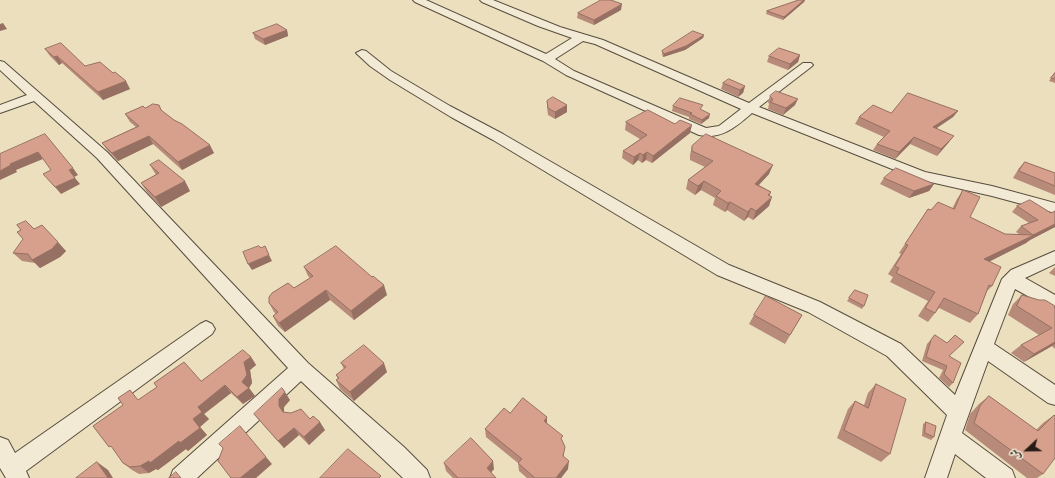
<!DOCTYPE html>
<meta charset="utf-8">
<style>
body{margin:0}
#map{position:relative;width:1055px;height:478px;overflow:hidden;background:#ebdfbe;font-family:"IM FELL English",Amiri,serif}
canvas{display:block}
.north{position:absolute;left:1007px;top:430px;width:40px;height:40px;-webkit-text-stroke:3px #f2ead5;paint-order:stroke;rotate:248deg;font-size:11px;font-weight:700;line-height:16px;text-align:center;color:#261c13}
.north::after{content:'';display:block;margin:auto;width:14px;height:18px;background:#261c13;clip-path:polygon(50% 0,100% 100%,50% 72%,0 100%)}
</style>
<div id="map">
<canvas width="1055" height="478"></canvas>
<div class="north">ش</div>
</div>
<script>
const ctx = document.querySelector('canvas').getContext('2d');
ctx.lineJoin = 'round';
function strokePath(path, color, width, dash) { ctx.strokeStyle = color; ctx.lineWidth = width; ctx.lineCap = dash ? 'butt' : 'round'; ctx.setLineDash(dash || []); ctx.stroke(path); }
function fillPath(path, color) { ctx.fillStyle = color; ctx.fill(path, 'evenodd'); }
const minor = new Path2D(`
 M413,0h13l120,54 26,-16 -34,-12 -56,-24 -2,-2h13l67,27 43,13 146,63 54,-40h8l2,2 -2,2 -52,40 166,65 67,14 63,17v10l-63,-17 -75,-17 -165,-66c-16,14 -31,27 -53,22l-133,-60 -23,-14 -128,-59zM583,41l12,3 146,65 -22,17 -13,2 -132,-57 -19,-12z
 M362,50l4,1 25,20 59,35 53,28 226,131 91,37 81,42 54,51 47,-116 9,-9 44,-19v13l-30,14 30,17v16l-40,-22 -21,55 61,41v20l-7,-2 -60,-42 -26,72 50,37 3,8h-29l-31,-24 -8,24h-22l22,-63 -60,-59 -79,-44 -91,-37 -224,-135 -42,-23 -61,-37 -20,-14 -14,-13z
 M0,61l4,1 103,90 201,211 96,84 23,23 3,8h-27l-102,-97 -104,97h-27l3,-8 115,-102 -191,-210 -63,-57 -34,12v-8l27,-10 -27,-25z
 M206,321l6,3 3,5 -3,5 -186,137 3,7h-23l-6,-10v-31l8,3 7,13 185,-129z`);
strokePath(minor, '#574d3e', 2);
fillPath(minor, '#f2ead5');
fillPath(new Path2D(`
 M799,0h6l-1,2 -21,18 -17,-6 1,-3z
 M621,10l-27,15 -17,-7 1,-5z
 M287,30l1,6 -23,9 -10,-6 -2,-6z
 M704,35l-1,3 -18,12 -22,7 -1,-3v-3z
 M45,49l40,17 28,7 17,16 -27,11 -41,-37 -3,2 -9,-9z
 M800,55l-2,7 -10,8 -21,-8 2,-6z
 M1055,72v11l-6,-2z
 M723,83l22,3 -2,7 -5,4 -17,-8z
 M770,96l25,9 -12,10 -15,-6 1,-5 -1,-2z
 M547,101l20,11 -12,7 -7,-4 -1,-8z
 M159,105l3,6 52,42 -32,17 -29,-26 -35,17 -10,-10 -6,-8 34,-16 -6,-5 -5,-8 20,-6z
 M673,106l28,4 8,8 -8,6 -12,-5v-2l-17,-6z
 M958,111l-5,6 -16,11 12,14 -12,14 -27,-12 -15,15 -22,-9 4,-6 7,-7 -29,-13 4,-7 32,-4z
 M626,122l64,11 -38,30 -6,-3 -4,3 -4,-3 -5,5 -11,-7 1,-7 17,-12 -15,-9z
 M692,146l77,28 -10,11 12,7 -1,3 -1,11 -16,14 -5,-3 -4,4 -17,-11 -2,2 -12,-7 2,-7 -14,-8 -6,5 -9,-6 2,-9 17,-13 -15,-7v-5z
 M1025,162l30,11v22l-42,-17 6,-10z
 M150,165l40,26 -29,16 -14,-15 -6,-9 15,-8z
 M884,178l50,6 -5,7 -20,7 -29,-14z
 M963,190l7,27 35,17h14l-3,-2 5,-6 8,-3 -17,-11 5,-6 34,7 4,-2v16l-25,13 -4,3 -37,19 3,24 -5,5 -9,23 -8,9 -31,-15 -4,5 -7,9 -10,-6 10,-15 -38,-19 3,-5 -5,-3 13,-20 -2,-1 29,-44 3,1 21,-1 5,-10z
 M34,229l32,22 -6,6 -20,11 -5,-5 -13,-2 -9,-8z
 M304,267l83,28 -33,25 -24,-20 -45,32 -7,-6 -5,-10 3,-2 -2,-2 -5,-9 25,-15 16,-10 -2,-2z
 M1055,267v9l-6,-3z
 M855,290l9,16 -2,3 -15,-8z
 M1022,295l33,13v41l-3,-3 -28,16 -13,-9 10,-8 18,-10 -31,-20 5,-11z
 M754,315h48l-17,29 -36,-20z
 M935,335l14,21 4,27 -4,4 -10,-9 4,-8 -21,-9 5,-17z
 M251,357l5,8 -6,5 2,13 -3,5 6,8 -12,8 -12,-11 -27,21 5,5 -9,8 7,8 -19,16 -2,-2 -28,21 -2,-1 -7,4 -10,1 -7,-4 -9,-7 16,-64 62,-18z
 M341,363l46,9 -33,29 -14,-12 -4,-9 2,-1 -2,-4 8,-6z
 M876,384l14,70 -9,8 -44,-24 11,-29 7,-8 9,4 4,-12z
 M989,396l47,34 7,-7 11,-8 -11,59 -6,4h-10l-62,-48 5,-16 9,-10z
 M290,400l-6,7v5l26,7 15,11 -16,15 -10,-10 -15,13 -24,-27 -6,-7z
 M510,413l37,10 15,18 2,16 4,12 -7,9h-34l-8,-7 -1,-8 -32,-26 -1,-8z
 M926,422l8,15 -3,3 -9,-4 1,-12z
 M444,463l50,6 -3,3 5,6h-43l-7,-7z`), '#b88a79');
fillPath(new Path2D(`
 M804,0h1l-1,2 -21,18 1,-3z
 M622,4l-1,6 -27,15v-5z
 M3,23l4,6 -7,2v-7z
 M287,30l1,6 -23,9 -2,-6z
 M704,35l-1,3 -18,12 -22,7 1,-3z
 M800,55l-2,7 -10,8 2,-6z
 M57,56l5,7 -3,2 -5,-8z
 M126,81l4,8 -27,11 -5,-8z
 M745,86l-2,7 -5,4 2,-7z
 M798,99l-3,6 -12,10 3,-7z
 M567,105v7l-12,7v-7z
 M958,111l-5,6 -24,16 4,-6z
 M710,114l-1,4 -8,6 1,-4z
 M692,125l-2,8 -38,30 1,-7z
 M149,136l4,8 -35,17 -6,-8z
 M954,136l-5,6 -12,14 4,-7z
 M914,137l-4,7 -15,15 4,-7z
 M210,145l4,8 -32,17 -4,-8z
 M38,152l5,7 -27,11 1,2 -17,8v-9l10,-7z
 M647,152l-1,8 -4,3 1,-8z
 M640,153l-2,7 -5,5 1,-8z
 M773,165l-4,9 -17,18 3,-8z
 M73,168l5,7 -4,2 -5,-7z
 M75,178l5,6 -19,10 -6,-7z
 M185,181l5,10 -29,16 -6,-10z
 M704,181l-3,9 -6,5 3,-9z
 M934,184l-5,7 -20,7 5,-7z
 M772,197l-3,9 -16,14 3,-9z
 M730,202l-3,8 -2,2 3,-9z
 M751,208l-3,9 -4,4 4,-9z
 M1055,224v3l-25,13 -4,3 -50,25 8,-9z
 M58,242l8,9 -6,6 -20,11 -8,-8z
 M269,255l3,6 -20,9 -4,-6z
 M384,285l3,10 -33,25 -3,-9z
 M326,290l4,10 -45,32 -6,-9z
 M1055,342v2l-3,2 -28,16 10,-8z
 M251,357l5,8 -6,5 2,13 -3,5 6,8 -12,8 -6,-7 5,-15 2,-20z
 M384,363l3,9 -33,29 -4,-9z
 M225,385l6,8 -27,21 5,5 -9,8 7,8 -19,16 -2,-2 -28,21 -2,-1 -7,4 -9,-7 58,-59z
 M285,392l5,8 -6,7v7l-5,-8v-7z
 M547,417v8l-3,-4z
 M320,422l5,8 -16,15 -5,-8z
 M294,428l5,7 -15,13 -6,-7z
 M266,457l6,7 -16,14h-16z
 M493,461l1,8 -6,7 -1,-8z
 M569,461l-1,8 -7,9h-5z
 M97,462l11,8 5,8h-5z`), '#967063');
const building = new Path2D(`
 M601,0h10l11,4 -28,16 -16,-7z
 M799,0h5l-20,17 -17,-6z
 M277,24l10,6 -24,9 -10,-6z
 M693,31l11,4 -18,11 -22,8 -2,-3z
 M61,43l24,23 15,-4 13,11 2,-1 11,9 -28,11 -41,-36 -3,1 -9,-8z
 M779,48l21,7 -10,9 -21,-8z
 M1055,73v6l-4,-1z
 M729,79l16,7 -5,4 -17,-7z
 M776,91l22,8 -12,9 -16,-6 3,-2 -3,-4z
 M908,93l50,18 -25,16 21,9 -13,13 -27,-12 -15,15 -22,-8 13,-13 -31,-14 14,-12 18,8z
 M553,97l14,8 -12,7 -7,-4 -1,-7z
 M680,98l23,7 -3,4 10,5 -8,6 -12,-6 2,-1 -19,-7z
 M153,104l6,1 2,5 13,10 8,4 28,21 -32,17 -29,-26 -37,17 -10,-10 37,-17 -14,-12 18,-8 2,2z
 M648,110l27,14 5,-4 12,5 -39,31 -6,-4 -4,3 -3,-2 -6,4 -11,-6 24,-16 -21,-13z
 M45,134l28,34 -4,2 6,8 -20,9 -12,-13 8,-4 -13,-18 -28,12 1,1 -11,6v-17z
 M706,134l67,31 -18,19 16,8 -3,3 4,2 -16,14 -5,-3 -3,4 -18,-10 -2,1 -12,-7 5,-5 -17,-10 -6,5 -10,-6 25,-19 -21,-10v-5z
 M159,160l26,21 -30,16 -14,-14 18,-10 -9,-8z
 M1025,162l30,11v13l-36,-15z
 M896,168l38,16 -20,7 -30,-13z
 M963,190l17,7 -10,20 35,17 29,1 -50,24 17,8 -9,19 -3,-1 -11,29 -34,-16 -9,15 -10,-5 10,-16 -39,-19 3,-5 -4,-2 13,-21 -3,-1 23,-35 3,1 7,-8 16,7z
 M1030,200l21,13 4,-2v13l-22,11 -12,-9 17,-6 -21,-14z
 M26,221l8,8 8,-4 16,17 -6,7 -20,11 -4,-6 -15,-1 10,-14 -6,-7 4,-2 -4,-5z
 M259,246l2,2 4,-2 4,9 -21,9 -5,-12z
 M336,246l36,31 1,-1 11,9 -33,26 -25,-21 -47,33 -6,-7 5,-4 -9,-9v-6l3,-4 16,-10 6,5 19,-12 -9,-9z
 M855,290l13,5 -4,11 -15,-8z
 M1022,295l17,5h6l10,6 -1,1 1,1v34l-21,12 -13,-9 31,-17 -35,-22z
 M766,296l36,19 -12,20 -36,-20z
 M935,335l12,8 8,-8 9,7 -15,14 12,7 -8,20 -9,-9 3,-8 -21,-9 5,-17z
 M364,345l20,18 -34,29 -14,-12 3,-2 -3,-3 10,-8 -5,-4z
 M243,350l8,7 -7,5 3,13 -5,7 7,6 -12,9 -12,-12 -27,22 4,5 -9,7 7,9 -20,15 -1,-2 -29,22 -1,-2 -9,5 -10,1 -7,-4 -12,-17 -2,1 -16,-21 30,-21 -5,-7 12,-8 8,10 19,-13 -3,-4 30,-21 17,19z
 M876,384l30,15 -16,55 -46,-24 11,-29 13,7z
 M282,388l3,4 -6,7v7l4,6 8,1 10,-4 9,10 3,-3 7,6 -16,15 -10,-9 -16,13 -24,-27z
 M989,396l49,35 16,-16 1,1v42l-12,16 -69,-51 6,-17z
 M523,398l24,19 -3,4 19,15 -2,2 4,9 -2,9 6,5 -13,17h-21l-17,-15 4,-4 -37,-30 19,-21 6,5z
 M926,422l10,4 -2,11 -9,-4z
 M240,426l26,31 -26,21h-9l-13,-17 5,-13 -4,-4z
 M471,438l22,23 -6,7 9,10h-38l-14,-15z
 M348,449l33,27 -2,2h-59z
 M97,462l11,16h-32z
 M176,472l5,6h-12z`);
fillPath(building, '#d6a08d');
strokePath(building, '#967063', 1);
</script>
